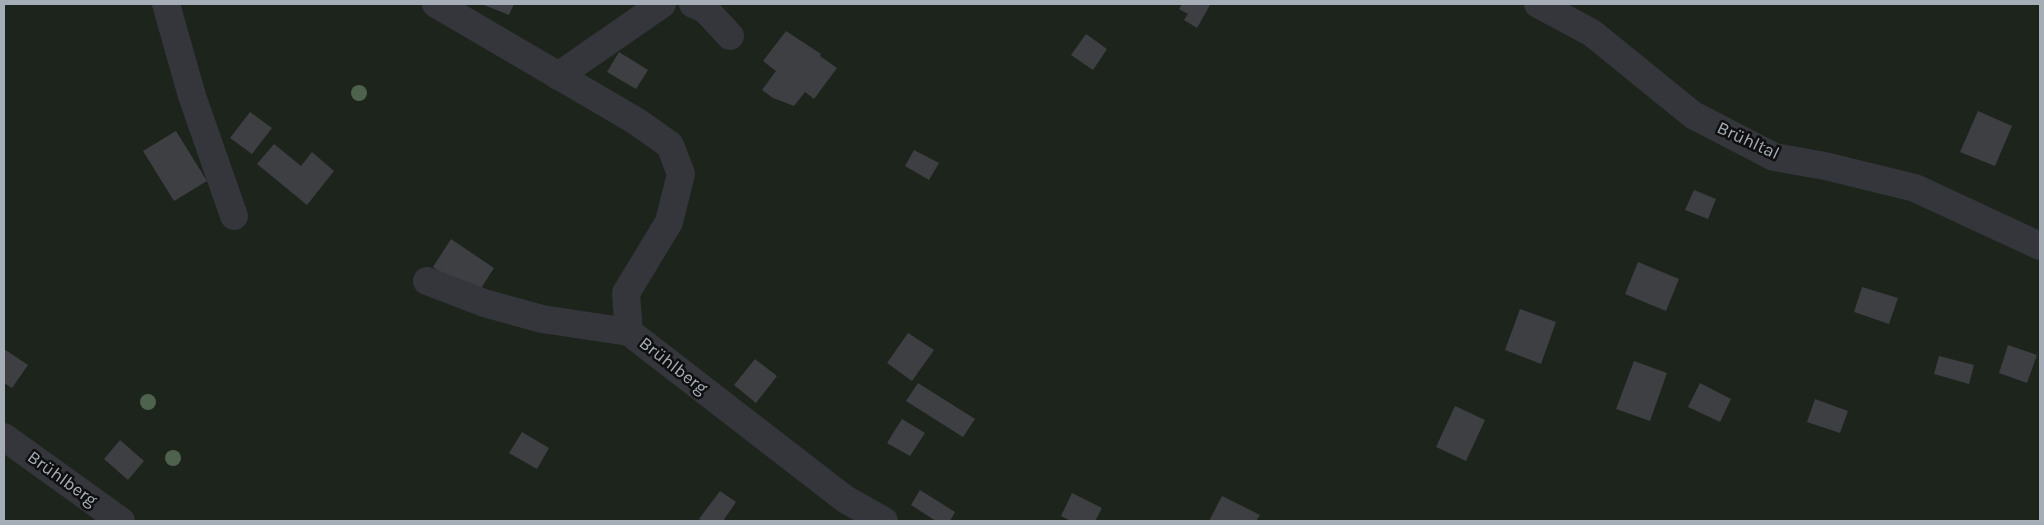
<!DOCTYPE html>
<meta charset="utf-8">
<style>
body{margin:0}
#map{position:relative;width:2044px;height:525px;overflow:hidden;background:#141416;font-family:Karla,sans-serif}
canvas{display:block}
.frame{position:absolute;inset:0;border:5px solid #a5adb6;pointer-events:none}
</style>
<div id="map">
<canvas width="2044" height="525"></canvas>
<div class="frame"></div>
</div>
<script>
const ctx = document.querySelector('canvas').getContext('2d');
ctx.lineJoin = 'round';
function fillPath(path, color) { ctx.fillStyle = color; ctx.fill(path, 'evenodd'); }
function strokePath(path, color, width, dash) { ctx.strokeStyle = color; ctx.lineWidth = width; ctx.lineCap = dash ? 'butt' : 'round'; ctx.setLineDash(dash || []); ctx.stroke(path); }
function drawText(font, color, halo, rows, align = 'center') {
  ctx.font = font + ' Karla,sans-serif'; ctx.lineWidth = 5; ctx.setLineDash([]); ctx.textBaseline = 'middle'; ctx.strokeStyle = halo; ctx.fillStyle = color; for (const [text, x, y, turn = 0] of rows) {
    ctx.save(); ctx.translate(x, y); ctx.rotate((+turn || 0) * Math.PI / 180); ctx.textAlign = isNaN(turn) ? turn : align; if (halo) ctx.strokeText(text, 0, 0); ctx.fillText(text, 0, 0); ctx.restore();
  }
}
fillPath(new Path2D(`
 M4,4h2036v517h-2036z`), '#1c241c');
fillPath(new Path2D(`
 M484,4h30l-5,11 -25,-10z
 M1182,4h25l3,1 -13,23 -13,-8 4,-6 -9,-5z
 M786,31l35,23 -1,2 17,12 -23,31 -9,-7 -11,14 -21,-8 -11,-8 14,-19 -13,-10z
 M1086,34l21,15 -14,21 -22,-15z
 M619,52l29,18 -12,19 -29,-17z
 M1978,111l34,15 -17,40 -35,-14z
 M250,112l22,16 -20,26 -22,-16z
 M176,131l31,50 -33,20 -31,-50z
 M274,144l27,22 11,-14 22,19 -27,34 -50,-41z
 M914,150l25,13 -10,17 -24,-14z
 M1694,190l22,9 -8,20 -23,-9z
 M451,239l43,29 -18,28 -43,-29z
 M1638,262l41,17 -13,32 -41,-17z
 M1862,287l36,11 -9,26 -35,-12z
 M1520,309l36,13 -15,42 -36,-14z
 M908,333l26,17 -22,31 -25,-18z
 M2008,345l29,10 -10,28 -28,-10z
 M4,349l24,16 -16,23 -8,-5z
 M1939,356l35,9 -5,19 -35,-10z
 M755,359l22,17 -21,27 -22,-18z
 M1634,361l33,12 -17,48 -34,-12z
 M918,383l57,36 -12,18 -57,-36z
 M1700,383l31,16 -11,23 -32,-15z
 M1815,399l33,12 -8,22 -33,-11z
 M1455,406l30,14 -19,41 -30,-14z
 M902,419l23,14 -15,23 -23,-13z
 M522,432l27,16 -12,21 -28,-16z
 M120,440l24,21 -16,19 -24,-21z
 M920,490l35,22 -5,9h-14l-25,-16z
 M720,491l16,11 -13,19h-21l-3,-2z
 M1072,493l30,15 -7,13h-24l-10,-5z
 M1222,496l38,19 -4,6h-47z`), '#3e3f43');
strokePath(new Path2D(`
 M166,4l26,92 42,120
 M436,4l200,117 34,24 11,29 -12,48 -43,71 3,39 216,167 39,22
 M693,4l12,5 25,27
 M1538,4l54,29 101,82 81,42 51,9 90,22 125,58
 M558,76l104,-72
 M427,281l57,22 58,16 87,13
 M4,437l117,84`), '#34363b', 28);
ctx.fillStyle = '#4e624e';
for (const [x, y] of [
 [359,93],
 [148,402],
 [173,458]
]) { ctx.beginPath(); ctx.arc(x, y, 8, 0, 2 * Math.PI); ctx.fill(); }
drawText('18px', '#a5adb6', '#0f0f10', [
 ["Brühltal",1748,141,25],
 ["Brühlberg",673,366,38],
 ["Brühlberg",62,479,36]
]);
</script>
